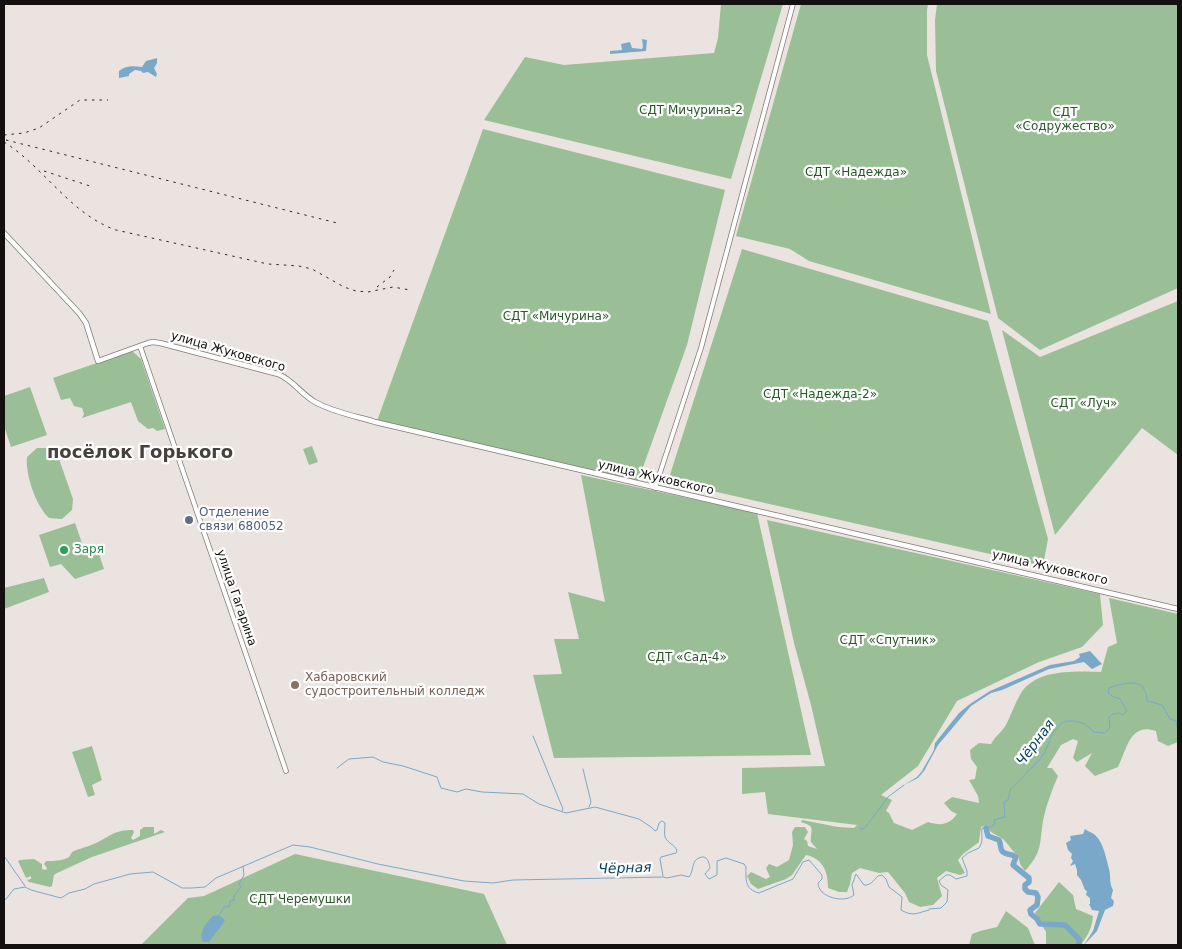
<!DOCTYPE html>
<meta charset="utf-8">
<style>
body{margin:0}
#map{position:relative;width:1182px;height:949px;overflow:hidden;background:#ebe3df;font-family:"DejaVu Sans",sans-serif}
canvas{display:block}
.frame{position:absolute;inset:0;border:5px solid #13100f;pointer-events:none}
</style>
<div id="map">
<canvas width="1182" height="949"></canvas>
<div class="frame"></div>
</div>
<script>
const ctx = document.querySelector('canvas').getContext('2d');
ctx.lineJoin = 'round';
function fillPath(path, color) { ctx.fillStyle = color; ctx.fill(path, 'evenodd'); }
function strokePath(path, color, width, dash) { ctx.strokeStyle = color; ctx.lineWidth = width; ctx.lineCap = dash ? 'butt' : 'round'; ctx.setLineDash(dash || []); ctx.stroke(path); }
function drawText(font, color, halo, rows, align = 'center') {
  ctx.font = font + ' "DejaVu Sans",sans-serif'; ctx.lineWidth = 4.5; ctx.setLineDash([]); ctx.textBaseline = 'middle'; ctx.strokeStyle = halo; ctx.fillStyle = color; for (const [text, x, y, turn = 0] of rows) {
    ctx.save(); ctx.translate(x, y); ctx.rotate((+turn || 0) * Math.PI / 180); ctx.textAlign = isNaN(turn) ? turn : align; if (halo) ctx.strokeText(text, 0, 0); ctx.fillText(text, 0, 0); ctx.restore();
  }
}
fillPath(new Path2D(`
 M721,4h62l-52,175 -247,-59 41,-63 39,8 150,-12 4,-15z
 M801,4h127l-1,6v45l64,259 -182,-53 -19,-12 -54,-13z
 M937,4h241v284l-138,62 -42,-32 -62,-247 -1,-51z
 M483,129l242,61 -38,155 -49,136 -261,-60z
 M742,249l246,72 60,218 -5,27 -375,-85z
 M1178,301v154l-36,-27 -87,107 -53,-205 38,27z
 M132,351l9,8 24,70 -8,2 -4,-3 -5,1 -10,-8 -7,-19 -49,16 2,-4 -2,-6 -8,-2 -4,-8 -9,2 -8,-22z
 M30,387l17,48 -36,12 -7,-21v-30z
 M312,446l6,16 -9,3 -6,-16z
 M37,448h13l8,8 15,43 -1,11 -10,9 -13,-1c-13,-12 -24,-44 -22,-61z
 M581,475l176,38 54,242 -257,3 -21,-83 29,-1 -8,-35h25l-11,-47 37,10z
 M767,520l333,74 3,31 -21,22 -43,15 -82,39 -39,65 -37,29 11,5 -6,11 3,2 5,10 18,7 16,-8c13,4 21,3 29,-8l-6,-3 -7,-8 8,-6 27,6 -1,-7 -9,-16 6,-1 2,-12 -6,-8 -1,-9 9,-7 12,1c4,-8 11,-12 15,-19 5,-10 9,-22 15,-32 15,-24 55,-22 80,-21l7,-25 9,-4 -8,-45 69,16v128l-10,4 -10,-5 -2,-10c-26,-9 -29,18 -38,36l-23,9 -10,-10 7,-13 -15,9 -4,-4 5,-17 -5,-2 -12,6 -14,23h5l6,8c-6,14 -12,30 -15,45 -4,24 0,30 -18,50l-5,-7 -2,-9c-7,-5 -8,-9 -14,-15 -8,-7 -12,-4 -18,-15l-5,2 -2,15 -16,12 -5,6 7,13 -5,2 -14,-4 -9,7 5,18 -9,9 -13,2 -11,-5 -4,-9 -17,-21 -9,1 -19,-5 -8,5 -2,11 -3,8h-8l-11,-4c0,-17 -5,-29 -22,-33l-14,20 -6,4 -28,10 -7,-5 -4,-8 4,-4 15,7 4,-2 -4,-9 3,-4 8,3 12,-7 4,-15 -1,-13 3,-5h10l3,5 -4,7 3,2 1,5 9,3 -6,-7c-1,-13 6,-15 -10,-20l1,-2 36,7 16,1 3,-3 -89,-11 -3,-22 -23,2v-26l83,-2 -14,-61 -17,-62z
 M75,523l10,29 12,-4 7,21 -29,10 -14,-15 -11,3 -11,-32z
 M44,578l5,14 -45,17v-21z
 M92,746l10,34 -10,5 3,10 -7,2 -16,-45z
 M144,827h10v7l7,-4 4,2 -73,25 -35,16 -3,2 -2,11 -2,1 -21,-5 -2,-2 4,-1v-3l-5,2 -8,-17 2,-1 14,-1 8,5v5l4,1 1,-2 -3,-4 2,-3c8,0 17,0 23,-4 3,-3 1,-4 5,-6 8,-3 19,-6 26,-10 13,-7 16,-11 33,-11l1,2 -3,6 2,2 7,-4v-6z
 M295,854l189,40 23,51h-366l47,-47 16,-2z
 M1059,882l14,13 3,14 17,7c-1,11 -4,18 -11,27l1,2h-47l10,-1v-12l-11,-19z
 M1006,911l22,17 7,17h-66l3,-11 8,-3 17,-4z`), '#9abf97');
fillPath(new Path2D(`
 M642,39l5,1 -1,11 -36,3v-3l12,-1 -1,-6 9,-2 2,6 10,1 1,-2z
 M157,58v5l-3,5 3,6 -1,3 -8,-5 -5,1 -2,-2 -6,-1 -6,4v2l-10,2v-7c7,-6 14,-5 23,-4l4,-6z
 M1090,651l12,13 -10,5 -8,-7 -35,7 -47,21 -11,3 -20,13 -33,39 -14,26 -6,7 -14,7 13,-8 5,-6 12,-21 1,-7 24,-30 11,-9 20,-13 60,-26 24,-4 6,-4 -1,-3z
 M1085,829c3,3 7,3 10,6 9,8 11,24 14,34 2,7 0,14 4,21l-2,8 3,3 -1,5 -8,4 -8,21 -13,14 9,-14 6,-20 -7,-1 -3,-6h1v-6l-4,-3 1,-4 -2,-1 -4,-10 -4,-5v-5l-2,-6 -5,2 3,-5 -2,-3 1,-4 -4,-4 -2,-7 5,-3 -1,-4 13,-2z
 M219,915l6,5 -3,5 -13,17h-6c-5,-9 3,-19 10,-26z`), '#79a8c9');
strokePath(new Path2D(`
 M533,736l30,73 -1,2
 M337,768l12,-9 24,-2 10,5 20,4 34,11 4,11 16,4 9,-3 16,3 41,2 16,10 27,9 29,-6 44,12 12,8 4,4 2,-1 2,-7 3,-2 3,2c0,5 -1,11 0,14 3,7 10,7 12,14l-1,2 -15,4 -1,2 3,17
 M583,769l8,33 -2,5
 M860,829l5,-1 23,-31 16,-12
 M4,856l21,30
 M4,900l2,-1 8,-10 11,-2 6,3 30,8 8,-5 16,-4 9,-5 36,-10 23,-2 29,16h10l13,-1 11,-9 77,-33 17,2 68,17 86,17 29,2 20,-3 150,-3 4,1 14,-3 8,2c5,-6 2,-16 10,-19 8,-4 10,4 11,10l-5,6 4,5 8,-4v-14l9,-3 18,6 2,3c0,12 -2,22 13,26l34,-14 10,-17 6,-2 13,15v4l-4,4c0,14 26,21 36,12l-2,-10 4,-11 8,11c6,1 10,-5 14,-9l4,-1 4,4 3,8 13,10 -1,13c12,7 16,3 28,0
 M929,909l12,-1 6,-6 1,-12 -7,-5 -2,-4 7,-6h4l6,4 11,-3v-5l-5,-13 6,-5 11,-5c5,-8 2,-12 3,-20l9,-1 4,-3 -1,-4 11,-3 -1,-15 4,-2 2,-10 31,-32 5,-8 6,-16 9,-10 5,-3h9l10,3 9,8 10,1 6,-5 -1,-11 4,-3 6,-1 4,2 4,-4 -7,-12 -6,-2 -6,-4 1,-5c9,-3 29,-10 35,1 2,3 3,8 3,12l15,4 8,14 6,2 2,9
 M219,915l5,-8 6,-1v-5l4,-1v-4l7,-9 -2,-3 5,-9 -1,-9`), '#79a8c9', 1);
strokePath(new Path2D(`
 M986,828l2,8 11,4c2,4 1,8 3,11 4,5 10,2 14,6l-3,8 16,13v4l-4,3v4l3,3 8,1 2,4 -1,8 -7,5 1,4 6,5 3,5 25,1 14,14v6`), '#79a8c9', 5.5);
const tertiary = new Path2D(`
 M140,346l146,425
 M655,488l46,-140 92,-344`);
const secondary = new Path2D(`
 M4,233l75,80 7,10 12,38 50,-18 5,-1 7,1 118,31c15,6 23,20 37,28 18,10 40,14 60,20l803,187`);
strokePath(tertiary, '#827b77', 5.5);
strokePath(secondary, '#827b77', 6);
strokePath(tertiary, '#fff', 4);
strokePath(secondary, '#fff', 4.5);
strokePath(new Path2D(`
 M4,135l20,-2 15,-5 41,-28h28
 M6,140l331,83
 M4,142c40,25 66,72 112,88l152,34 31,2 13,3 32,18 12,4 12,1 25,-5 17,3
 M44,171l49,16
 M377,287l13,-10 4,-7`), '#2a2625', 1, [2.5, 5]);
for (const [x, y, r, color] of [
 [189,520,5,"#5c6f8a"],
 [64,550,5,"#2e9e5b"],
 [295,685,5,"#8d6e63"]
]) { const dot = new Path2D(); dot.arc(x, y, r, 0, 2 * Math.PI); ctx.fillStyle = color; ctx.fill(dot); strokePath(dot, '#fff', 2); }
drawText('12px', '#275a26', '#fff', [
 ["СДТ Мичурина-2",691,111],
 ["СДТ",1065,113],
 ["«Содружество»",1065,127],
 ["СДТ «Надежда»",856,173],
 ["СДТ «Мичурина»",556,317],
 ["СДТ «Надежда-2»",820,395],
 ["СДТ «Луч»",1084,404],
 ["СДТ «Спутник»",888,641],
 ["СДТ «Сад-4»",687,658],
 ["СДТ Черемушки",300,900]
]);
drawText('12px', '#13100f', '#fff', [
 ["улица Жуковского",228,352,16],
 ["улица Жуковского",656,478,13],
 ["улица Жуковского",1050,568,13],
 ["улица Гагарина",236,598,71]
]);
drawText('12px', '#4e5e75', '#fff', [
 ["Отделение",199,513],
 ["связи 680052",199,527]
], 'left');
drawText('12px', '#27864d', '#fff', [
 ["Заря",74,550]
], 'left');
drawText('12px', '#785e54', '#fff', [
 ["Хабаровский",305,678],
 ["судостроительный колледж",305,692]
], 'left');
drawText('italic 14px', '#064364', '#fff', [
 ["Чёрная",1036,743,-53],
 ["Чёрная",625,869,-2]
]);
drawText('bold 18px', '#47413e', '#fff', [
 ["посёлок Горького",140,453]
]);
</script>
